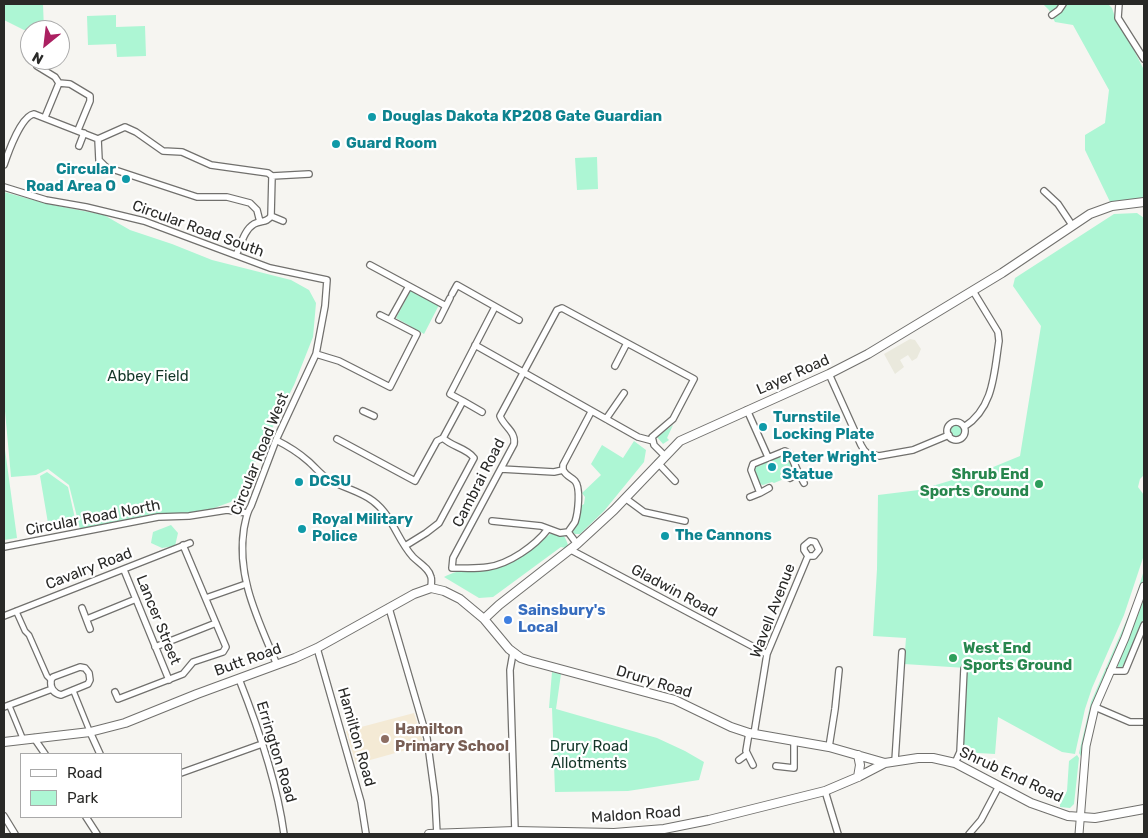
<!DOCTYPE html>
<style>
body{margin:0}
#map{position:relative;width:1148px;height:838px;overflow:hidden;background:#f6f5f1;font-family:Rubik,sans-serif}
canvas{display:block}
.frame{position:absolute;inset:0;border:5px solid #292927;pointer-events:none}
.legend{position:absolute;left:20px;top:753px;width:162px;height:65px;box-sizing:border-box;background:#fff;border:1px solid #a9a9a9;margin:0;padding:6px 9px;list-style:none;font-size:15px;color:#292927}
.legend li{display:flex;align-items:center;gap:10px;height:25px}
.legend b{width:25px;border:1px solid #a9a9a9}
.north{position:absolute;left:20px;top:20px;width:50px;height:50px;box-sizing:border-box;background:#fff;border:1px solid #a9a9a9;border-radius:50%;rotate:209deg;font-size:14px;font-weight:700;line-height:20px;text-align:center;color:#292927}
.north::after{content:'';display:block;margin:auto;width:18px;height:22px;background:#ab2061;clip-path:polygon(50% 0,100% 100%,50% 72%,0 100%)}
</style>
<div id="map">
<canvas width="1148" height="838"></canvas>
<div class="frame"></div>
<ul class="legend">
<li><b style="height:6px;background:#fff"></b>Road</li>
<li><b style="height:14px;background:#adf6d4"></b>Park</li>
</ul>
<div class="north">N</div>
</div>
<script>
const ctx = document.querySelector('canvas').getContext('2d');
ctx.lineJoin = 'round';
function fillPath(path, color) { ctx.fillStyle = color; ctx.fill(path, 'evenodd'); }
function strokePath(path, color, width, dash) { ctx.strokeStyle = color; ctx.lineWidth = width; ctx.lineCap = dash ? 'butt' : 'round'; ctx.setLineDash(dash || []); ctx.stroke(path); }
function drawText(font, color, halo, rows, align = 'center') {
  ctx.font = font + ' Rubik,sans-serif'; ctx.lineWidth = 4.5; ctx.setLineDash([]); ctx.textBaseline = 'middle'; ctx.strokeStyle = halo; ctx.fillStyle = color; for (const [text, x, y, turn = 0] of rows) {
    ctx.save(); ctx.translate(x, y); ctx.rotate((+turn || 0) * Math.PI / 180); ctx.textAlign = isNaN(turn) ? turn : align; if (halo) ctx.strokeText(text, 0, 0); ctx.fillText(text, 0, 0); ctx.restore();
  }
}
fillPath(new Path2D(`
 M910,339l5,1 6,9 -4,9 -5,3 -4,-6 -8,5 4,7 -9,7 -11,-20z`), '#eae9dd');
fillPath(new Path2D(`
 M414,713l10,32 -68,19 -10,-33z`), '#f4ead5');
fillPath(new Path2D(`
 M4,4h39l1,26h-20l-20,-10z
 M1043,4h65l4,4 4,12 18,30 10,20v131l-32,5 -27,-56v-15l20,-12 4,-33 -36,-65 -18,-3 -6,-12z
 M116,15v12l29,-1 1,30 -29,1 -1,-13 -28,1 -1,-29z
 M597,157l1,32 -21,1 -2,-32z
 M4,192l44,12 56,11 26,15 42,14 40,16 79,20 18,10 7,13 -3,34 -19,48 -58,115 -38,14 -117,19 -12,-48 -21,-16 -12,6 -25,2 -7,-77z
 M1137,213l7,5v257l-4,4 -2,8 6,8v60l-20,60 -32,73 -7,21 -10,45 -13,-2 -64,-35 -3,37 -34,-2 5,-84 -62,-4 2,-26 -33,-2 4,-67 1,-74 41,-5 67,-20 34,-14 21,-130 -28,-40 2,-8 99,-64z
 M411,290l28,15 -15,29 -28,-16z
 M673,425l-6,13 2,2 -6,4 -6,-7z
 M950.5 431a5.5 5.5 0 1 1 11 0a5.5 5.5 0 1 1-11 0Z
 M634,441l12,9 -2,12 -40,49 -24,23h-5l-3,-3 5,-6 2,-18 5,-3 1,-7 -3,-4 19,-18 -10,-11 11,-19 21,13z
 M4,442l13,96 -13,2z
 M784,456l5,3 4,8 -1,3 -4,2 1,5 -15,6 -2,-1 -9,3 -4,-1 -5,-13 1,-5 3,-2 2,2 8,-6 1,8 5,1 1,-4 -5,-6z
 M47,472l21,15 8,36 -27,6 -9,-53z
 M171,525l7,8 -3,13 -13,2 -11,-5 2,-11z
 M550,534c13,0 14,-1 18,11l-3,3 -4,-1 -68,50 -14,1 -35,-21c19,-10 26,-5 46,-8 22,-3 43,-22 60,-35z
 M1144,570c0,31 -28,77 -39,107 -9,26 -15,54 -23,81l-3,-5 12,-51 43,-99z
 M1144,599v19l-15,37 -7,12 -4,1v-3z
 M552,672l9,2 -5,35 101,29 28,13 19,11 -5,18 -71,11 -73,1 -3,-84h-3z
 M1077,755l2,3 -5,46 -4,4 -10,-1v-3l7,-13 2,-30z`), '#adf6d4');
const pedestrian = new Path2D(`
 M16,611l9,20 4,4 18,41 4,4
 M73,690l17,42
 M9,705l14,34`);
const minor = new Path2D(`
 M1119,4l-1,14 26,41
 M1052,15l7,-5 4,-6
 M37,66l18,11 4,6 -14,34
 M59,83l11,1 20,12v5l-12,29
 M98,139l1,21 7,7 91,30h30l23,6 7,7 3,12
 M79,146l5,-13
 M4,165c4,-12 17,-49 30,-51l64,25 27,-12 11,5 27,19 19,1 29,13 57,8 4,3 -1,40c-4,7 -10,4 -17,8 -10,6 -13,21 -18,31
 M272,176l37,-2
 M4,187l42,13 40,7 58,14 126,47 57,12 -2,26 -9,48 -40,86 -25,66c-5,8 -5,14 -7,22 -8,50 15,93 33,137
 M1044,191l14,13 14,21
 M271,216l12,5
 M370,265l76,41
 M452,294l5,-9 62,35
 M380,315l10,5
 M439,320l11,-22
 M475,345l163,92 15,4
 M316,354l23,7 51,26 27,-53 -27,-14 19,-34
 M615,366l12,-23
 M829,374l32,71 3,5 4,4 11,2 34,-6 36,-15
 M463,401l19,11
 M747,410l21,47
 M363,411l11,5
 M606,419l18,-26
 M947 431a9 9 0 1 1 18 0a9 9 0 1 1-18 0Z
 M964,427c30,-19 30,-54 35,-86l-1,-9 -25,-41
 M337,439l78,42 22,-40 6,-3
 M276,440c12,6 23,13 32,21 7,6 13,14 20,18 15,9 32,12 45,22 20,15 24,39 40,56 6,6 16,11 18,20 1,3 0,8 0,11
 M658,463l17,18
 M501,469l53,3 9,-2c3,6 8,7 12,11 6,7 3,32 0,41 -2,3 -5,7 -7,10l9,12
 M563,470v-5l28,-53
 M790,478l9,-4 5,9
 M769,488l-9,5 -9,-23 2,-6 32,-13 5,3 9,20
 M750,497l10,-4
 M625,498l19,14 41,9
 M492,521l49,5 19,7 8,-1
 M548,529c-13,17 -39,35 -60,38 -12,2 -24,1 -36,1l1,-10 61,-114c2,-13 -10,-17 -14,-28l57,-106 5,-2 132,71 -21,40 -21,18 2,8 11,11
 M405,546l21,-13 13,-10 35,-65c-7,-10 -22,-11 -31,-20l20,-37 -13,-7 45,-87
 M4,547l154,-30 31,-1 38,-6 20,3
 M571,550l196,104
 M124,570l45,110
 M206,598l40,-14
 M82,608l8,21
 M389,608l38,130 8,59 2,37
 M4,616l186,-73
 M87,619l49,-20
 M155,647l61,-24
 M317,648l44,154 5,32
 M513,653l-3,17 5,161
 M80,667l5,1 4,5 1,7 -2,4 -27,11c-8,-2 -11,-7 -10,-15l2,-3z
 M1110,671h15l19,-46
 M239,679c19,48 38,103 45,155
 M115,692l3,7 65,-25 10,-12 30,-10 3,-5 -43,-102
 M4,707l48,-18
 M1095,707l35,15h14
 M90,732l10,22
 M749,733l-3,18 7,14
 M754,734l13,-80 41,-98h6l5,-6 -4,-8 -5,-1 -6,5v4l4,6
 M34,738l11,16
 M829,747l6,-38 4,-39
 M739,760l8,-6
 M895,761l7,-109
 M955,763l5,-11 4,-83
 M776,766l18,2v-27
 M181,773l81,-29
 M825,791l13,43
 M4,816l11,18
 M86,817l11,17
 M969,834l12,-14 18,-34`);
const tertiary = new Path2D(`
 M1079,834l7,-88 9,-39 30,-69 19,-52`);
const secondary = new Path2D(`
 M484,619l15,-14 78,-61 37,-34 66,-69 149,-67 39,-20 134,-81 88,-59 22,-8 32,-4
 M4,742l86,-10 35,-9 72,-29 98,-36 22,-10 97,-54 17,-6 13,3 16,8 24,20 25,30 12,9 9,3 145,39 56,27 18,6 80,14 56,16
 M858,755l2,10 -2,12
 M429,834l86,-3 99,2 50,-4 45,-9 116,-29 33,-14 27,-14 33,-5h15l22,5 76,40 37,13 27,2 49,-9`);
strokePath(pedestrian, '#71706d', 7);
strokePath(minor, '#71706d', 8);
strokePath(tertiary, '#71706d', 9);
strokePath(secondary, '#71706d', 10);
strokePath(pedestrian, '#fff', 4.5);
strokePath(minor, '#fff', 5.5);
strokePath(tertiary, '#fff', 7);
strokePath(secondary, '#fff', 8);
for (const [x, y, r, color] of [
 [372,117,5,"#0f9aa8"],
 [336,144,5,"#0f9aa8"],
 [126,179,5,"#0f9aa8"],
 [763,427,5,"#0f9aa8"],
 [772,467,5,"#0f9aa8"],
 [299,482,5,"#0f9aa8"],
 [1039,484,5,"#2e9e5b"],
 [302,529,5,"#0f9aa8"],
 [665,536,5,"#0f9aa8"],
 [508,620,5,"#3f7fe0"],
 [953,658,5,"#2e9e5b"],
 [385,739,5,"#8d6e63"]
]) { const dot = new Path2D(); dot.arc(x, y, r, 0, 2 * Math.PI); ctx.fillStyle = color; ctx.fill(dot); strokePath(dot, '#fff', 2); }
drawText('bold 15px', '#0d838f', '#fff', [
 ["Douglas Dakota KP208 Gate Guardian",382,117],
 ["Guard Room",346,144],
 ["Circular",116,170,"right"],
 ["Road Area O",116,187,"right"],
 ["Turnstile",773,418],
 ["Locking Plate",773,435],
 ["Peter Wright",782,458],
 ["Statue",782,475],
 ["DCSU",309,482],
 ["Royal Military",312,520],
 ["Police",312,537],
 ["The Cannons",675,536]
], 'left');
drawText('15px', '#292927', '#fff', [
 ["Circular Road South",198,229,20],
 ["Layer Road",793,375,-24],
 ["Circular Road West",260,454,-68],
 ["Cambrai Road",479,483,-63],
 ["Circular Road North",93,518,-11],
 ["Cavalry Road",89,569,-21],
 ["Gladwin Road",674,591,28],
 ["Wavell Avenue",773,611,-69],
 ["Lancer Street",158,620,68],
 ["Butt Road",248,660,-20],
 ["Drury Road",654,682,17],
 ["Hamilton Road",356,737,74],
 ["Errington Road",276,752,73],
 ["Shrub End Road",1011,775,25],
 ["Maldon Road",636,815,-4]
]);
drawText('15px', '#133628', '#fff', [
 ["Abbey Field",148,377],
 ["Drury Road",589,747],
 ["Allotments",589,764]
]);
drawText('bold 15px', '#27864d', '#fff', [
 ["Shrub End",1029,475],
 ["Sports Ground",1029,492],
 ["West End",963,649,"left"],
 ["Sports Ground",963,666,"left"]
], 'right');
drawText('bold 15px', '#366cbe', '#fff', [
 ["Sainsbury's",518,611],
 ["Local",518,628]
], 'left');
drawText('bold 15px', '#785e54', '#fff', [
 ["Hamilton",395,730],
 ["Primary School",395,747]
], 'left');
</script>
